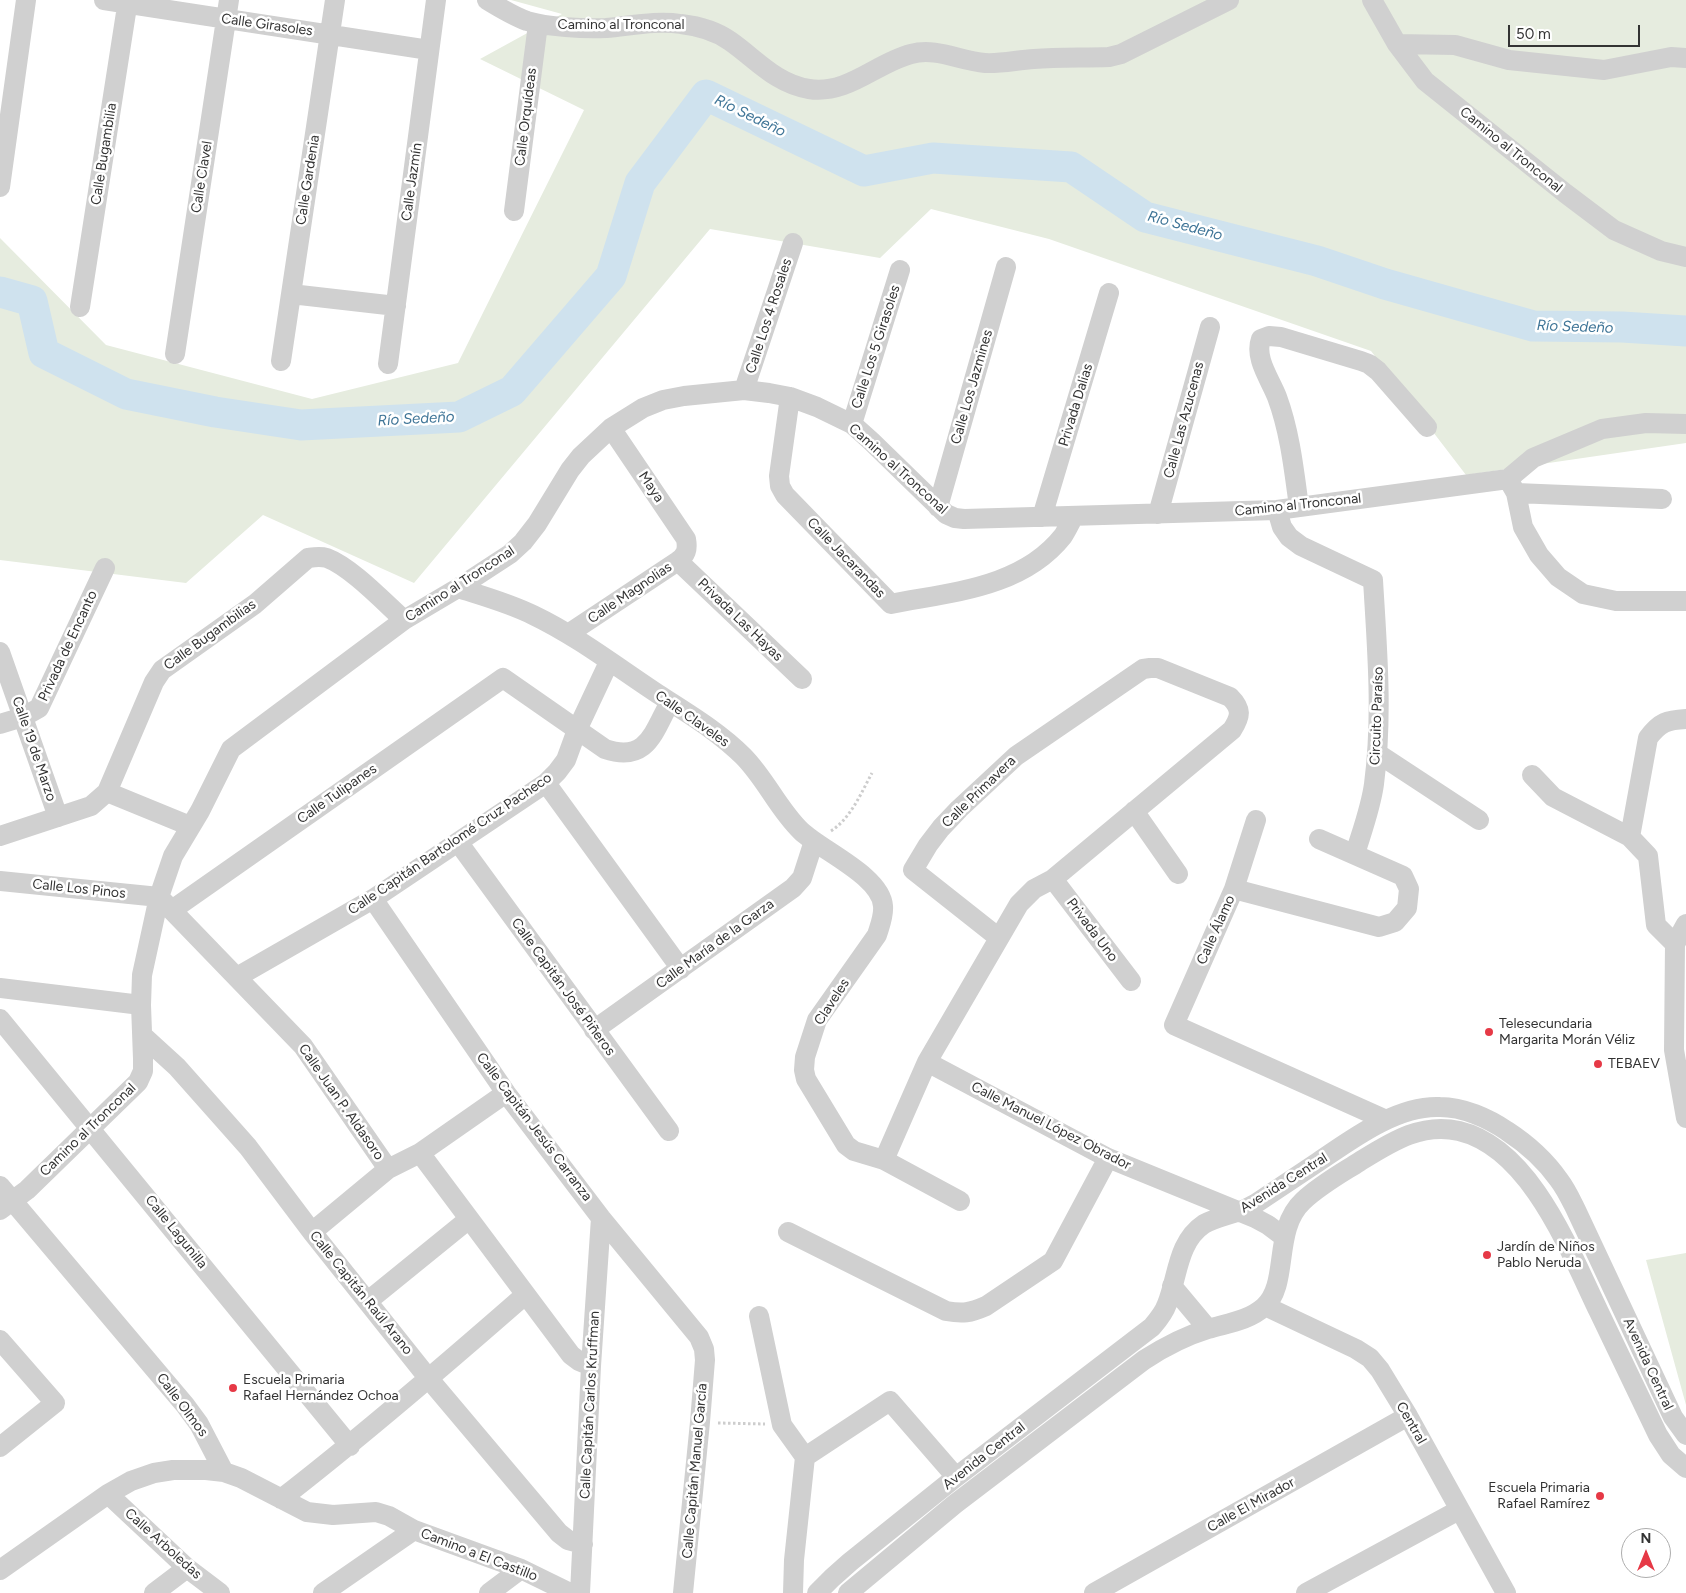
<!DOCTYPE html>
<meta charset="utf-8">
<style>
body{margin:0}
#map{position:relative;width:1686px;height:1593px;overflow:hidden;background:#fff;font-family:Figtree,sans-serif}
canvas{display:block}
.north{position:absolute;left:1621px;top:1528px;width:50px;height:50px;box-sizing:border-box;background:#fff;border:1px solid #adadad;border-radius:50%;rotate:0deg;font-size:14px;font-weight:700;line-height:20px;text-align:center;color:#333}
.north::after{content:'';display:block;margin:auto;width:18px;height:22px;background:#e63946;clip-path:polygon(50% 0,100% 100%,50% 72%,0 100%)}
.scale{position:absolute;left:1508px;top:25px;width:132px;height:22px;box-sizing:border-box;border:2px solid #333;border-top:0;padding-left:6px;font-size:15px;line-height:18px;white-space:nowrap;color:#333;-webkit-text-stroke:4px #fff;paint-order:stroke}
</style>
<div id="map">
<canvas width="1686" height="1593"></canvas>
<div class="north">N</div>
<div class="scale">50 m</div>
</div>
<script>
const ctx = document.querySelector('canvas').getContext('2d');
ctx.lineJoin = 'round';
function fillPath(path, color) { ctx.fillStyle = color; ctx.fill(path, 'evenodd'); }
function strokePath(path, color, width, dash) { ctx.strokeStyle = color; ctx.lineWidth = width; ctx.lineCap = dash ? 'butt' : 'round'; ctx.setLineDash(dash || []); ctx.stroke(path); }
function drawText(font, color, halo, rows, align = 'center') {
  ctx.font = font + ' Figtree,sans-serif'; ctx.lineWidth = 5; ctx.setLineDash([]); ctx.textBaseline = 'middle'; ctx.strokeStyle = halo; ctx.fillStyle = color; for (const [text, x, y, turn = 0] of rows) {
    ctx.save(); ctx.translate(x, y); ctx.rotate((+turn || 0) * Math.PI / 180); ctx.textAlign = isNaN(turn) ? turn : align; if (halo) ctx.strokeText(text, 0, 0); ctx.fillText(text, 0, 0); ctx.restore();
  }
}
fillPath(new Path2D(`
 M511,0h1175v443l-220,32 -95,-124 -322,-112 -118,-30 -51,49 -170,-29 -296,354 -151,-68 -77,68 -186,-23v-322l106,107 206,54 146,-36 126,-253 -104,-51 82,-45z
 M1686,1253v152l-40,-145z`), '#e6ecdf');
strokePath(new Path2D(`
 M0,292l32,9 12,52 82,41 89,18 86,13 158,-8 53,-26 99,-115 29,-93 66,-88 158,76 69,-13 138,9 74,50 172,44 68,23 148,42 89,1 64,4`), '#cfe2ee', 31);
strokePath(new Path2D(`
 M831,831c20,-13 30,-38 41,-58
 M718,1423l47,1`), '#cdcdcd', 3, [2.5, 2.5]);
strokePath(new Path2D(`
 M104,0l325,50
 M487,0c13,8 26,16 40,21 20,6 57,8 79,7 24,-2 50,-8 75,-4 17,2 35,7 49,17 26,18 46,43 79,48 39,6 67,-26 102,-35 25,-7 49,7 74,9 16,1 32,-3 49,-4 25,-2 50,-1 75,-2l12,-3 108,-54
 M1372,0l25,44 28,37 140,112 49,37 47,21 25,6
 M1397,44l58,1 54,15 95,10 67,-13 15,1
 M0,187l26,-187
 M514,211l24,-187
 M291,294l105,12
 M80,307l48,-307
 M175,354l54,-354
 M281,361l54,-361
 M388,364l48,-364
 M744,390l49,-147
 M790,397l-11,79 1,10 5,9 106,109c60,-12 131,-16 172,-68 4,-6 7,-13 11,-20
 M852,424l48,-154
 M1508,479l8,14 7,34 16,28 19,22 25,17 33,7h70
 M1516,493l146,6
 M938,507l68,-240
 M1299,507c-5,-37 -9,-75 -22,-110 -7,-18 -23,-39 -16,-58l8,-3 12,1 80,24 8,3 9,7 49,56
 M1277,510l5,17 7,10 12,9 72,34c4,68 10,135 1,204 -3,23 -12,47 -19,70
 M1158,514l52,-187
 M1042,517l67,-224
 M678,561l124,118
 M458,588c25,8 51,15 75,27 44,21 84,52 125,79 29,19 60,37 85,62 23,23 35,53 58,75 21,20 80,45 82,75 1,10 -3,19 -6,29l-60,85 -12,37 -1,13 2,9 40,66 8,6 30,9 76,41
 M568,634l110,-73c8,-6 10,-11 8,-22l-75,-111
 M0,652l58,165
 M1686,719c-19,1 -26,3 -38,19l-18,99 18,19 8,69 19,19 -1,106 12,68
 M0,724l23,-7 16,-9 66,-140
 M1377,753l102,67
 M1532,775l21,22 77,40
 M546,783l135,186
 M107,792l83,34
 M1134,811l44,63
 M1256,820l-22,69 -60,136 212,95
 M0,836l91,-30 16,-14 47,-110 8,-12 93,-66 53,-46c7,-1 12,-2 19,0 24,9 57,44 77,62
 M458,842l211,289
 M1053,879l78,102
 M0,881l159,16 144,149 85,123
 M1234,889l145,38 16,-5 12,-14 2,-19 -6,-13 -84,-37
 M373,899l133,194 95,125 98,119 5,12 1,11 -5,62 -17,171
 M172,910l331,-232 102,71c42,14 48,-16 65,-47
 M1675,944l11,-20
 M237,977l136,-78 173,-116 11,-11 9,-12 11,-30 32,-68
 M0,988l141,17
 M0,1019l350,427
 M594,1030l199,-142 9,-10 12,-37
 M143,1036l34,31 71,80 64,85 117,147 130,154 9,7 15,4
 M927,1062l181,96 147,60 13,7 16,12
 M420,1153l151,202 8,6 12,5
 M884,1160l43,-98 92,-158 15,-15 19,-10 179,-149c9,-14 10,-21 -2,-33l-72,-29h-8l-7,1 -127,87 -57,53 -18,19 -13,17 -15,25 86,68
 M0,1186l185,219 14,19 25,48
 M0,1210l27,-20 111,-108 5,-11v-12l-2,-54 1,-30 17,-78 14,-41 27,-45 31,-62 173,-129 54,-32 52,-34 13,-12 14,-18 33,-54 11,-14 30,-28 32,-20 20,-8 21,-4 60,-6 25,3 21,4 27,10 35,17 19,17 75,73 9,4 9,1 313,-9 231,-31 25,-21 69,-29 44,-6 40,1
 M312,1232l76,-63 32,-16 86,-60
 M788,1232l158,79c17,3 24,2 40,-5l67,-45 55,-103
 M1172,1286l36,43
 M368,1301l101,-82
 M1265,1306l91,43 14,9 10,12 28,46 98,177
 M759,1316l23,109 23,32 -11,103 -1,33
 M0,1340l55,63 -55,44
 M805,1457l85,-56 66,76
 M108,1494l79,74 33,25
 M281,1499c84,-65 164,-134 244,-204
 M0,1570l108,-76 23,-13 23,-8 19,-3h33l18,2 17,6 66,34 26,3 43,-3 13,4 25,14 107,39 49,24
 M154,1593l33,-25
 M323,1593l91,-63
 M489,1593l32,-24
 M580,1593l11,-227 10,-148
 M817,1593l15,-15 18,-16 106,-85 196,-150c6,-7 12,-14 15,-23 11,-27 10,-62 37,-80 11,-6 21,-8 33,-12 6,-1 12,-5 18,-8 21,-14 42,-28 63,-42 34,-23 79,-57 122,-55 23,0 48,11 67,24 20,13 38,29 52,49 7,9 12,20 17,30l97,207 13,18
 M848,1593l107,-89 189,-144c20,-13 41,-24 64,-31 20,-6 40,-8 56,-22 26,-23 8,-77 39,-106 17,-16 37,-27 56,-39 31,-19 62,-40 100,-31 72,17 111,121 140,181 20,41 39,82 59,123l13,20 15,13
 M1094,1593l314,-177
 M1306,1593l153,-83`), '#d0d0d0', 20);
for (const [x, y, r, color] of [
 [1489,1032,5,"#e63946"],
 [1598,1064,5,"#e63946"],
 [1487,1255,5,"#e63946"],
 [233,1388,5,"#e63946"],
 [1600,1496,5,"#e63946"]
]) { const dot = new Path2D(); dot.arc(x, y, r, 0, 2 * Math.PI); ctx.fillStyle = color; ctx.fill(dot); strokePath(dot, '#fff', 2); }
drawText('14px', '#333', '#fff', [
 ["Calle Girasoles",267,25,8],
 ["Camino al Tronconal",621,25],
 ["Calle Orquídeas",526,117,-83],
 ["Camino al Tronconal",1511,150,39],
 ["Calle Bugambilia",104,154,-81],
 ["Calle Clavel",202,177,-81],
 ["Calle Gardenia",308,180,-81],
 ["Calle Jazmín",412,182,-82],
 ["Calle Los 4 Rosales",769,316,-72],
 ["Calle Los 5 Girasoles",876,347,-72],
 ["Calle Los Jazmines",972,387,-74],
 ["Privada Dalias",1076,405,-73],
 ["Calle Las Azucenas",1184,420,-75],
 ["Camino al Tronconal",898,469,42],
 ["Maya",651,487,56],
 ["Camino al Tronconal",1298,505,-6],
 ["Calle Jacarandas",846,558,46],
 ["Camino al Tronconal",460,584,-33],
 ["Calle Magnolias",630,593,-34],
 ["Privada Las Hayas",740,620,44],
 ["Calle Bugambilias",210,635,-36],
 ["Privada de Encanto",68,646,-65],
 ["Circuito Paraíso",1377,716,-88],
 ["Calle Claveles",692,719,35],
 ["Calle 19 de Marzo",34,749,71],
 ["Calle Primavera",979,792,-44],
 ["Calle Tulipanes",337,794,-35],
 ["Calle Capitán Bartolomé Cruz Pacheco",450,844,-34],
 ["Calle Los Pinos",79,889,6],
 ["Privada Uno",1092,930,53],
 ["Calle Álamo",1216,930,-66],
 ["Calle María de la Garza",715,944,-36],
 ["Calle Capitán José Piñeros",563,987,54],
 ["Claveles",832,1002,-57],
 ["Calle Juan P. Aldasoro",341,1102,55],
 ["Calle Manuel López Obrador",1051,1126,27],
 ["Calle Capitán Jesús Carranza",534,1127,53],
 ["Camino al Tronconal",88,1130,-44],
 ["Avenida Central",1284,1183,-32],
 ["Calle Lagunilla",176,1232,51],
 ["Calle Capitán Raúl Arano",361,1293,51],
 ["Avenida Central",1648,1364,65],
 ["Calle Olmos",182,1405,53],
 ["Calle Capitán Carlos Kruffman",590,1405,-87],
 ["Central",1411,1423,60],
 ["Avenida Central",984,1456,-38],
 ["Calle Capitán Manuel García",695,1471,-85],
 ["Calle El Mirador",1251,1505,-29],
 ["Calle Arboledas",163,1544,42],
 ["Camino a El Castillo",479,1555,21]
]);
drawText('14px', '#333', '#fff', [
 ["Telesecundaria",1499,1024],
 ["Margarita Morán Véliz",1499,1040],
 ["TEBAEV",1608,1064],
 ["Jardín de Niños",1497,1247],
 ["Pablo Neruda",1497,1263],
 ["Escuela Primaria",243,1380],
 ["Rafael Hernández Ochoa",243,1396],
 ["Escuela Primaria",1590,1488,"right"],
 ["Rafael Ramírez",1590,1504,"right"]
], 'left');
drawText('italic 15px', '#3f7597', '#fff', [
 ["Río Sedeño",750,116,26],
 ["Río Sedeño",1185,226,15],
 ["Río Sedeño",1575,327,2],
 ["Río Sedeño",416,419,-3]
]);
</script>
